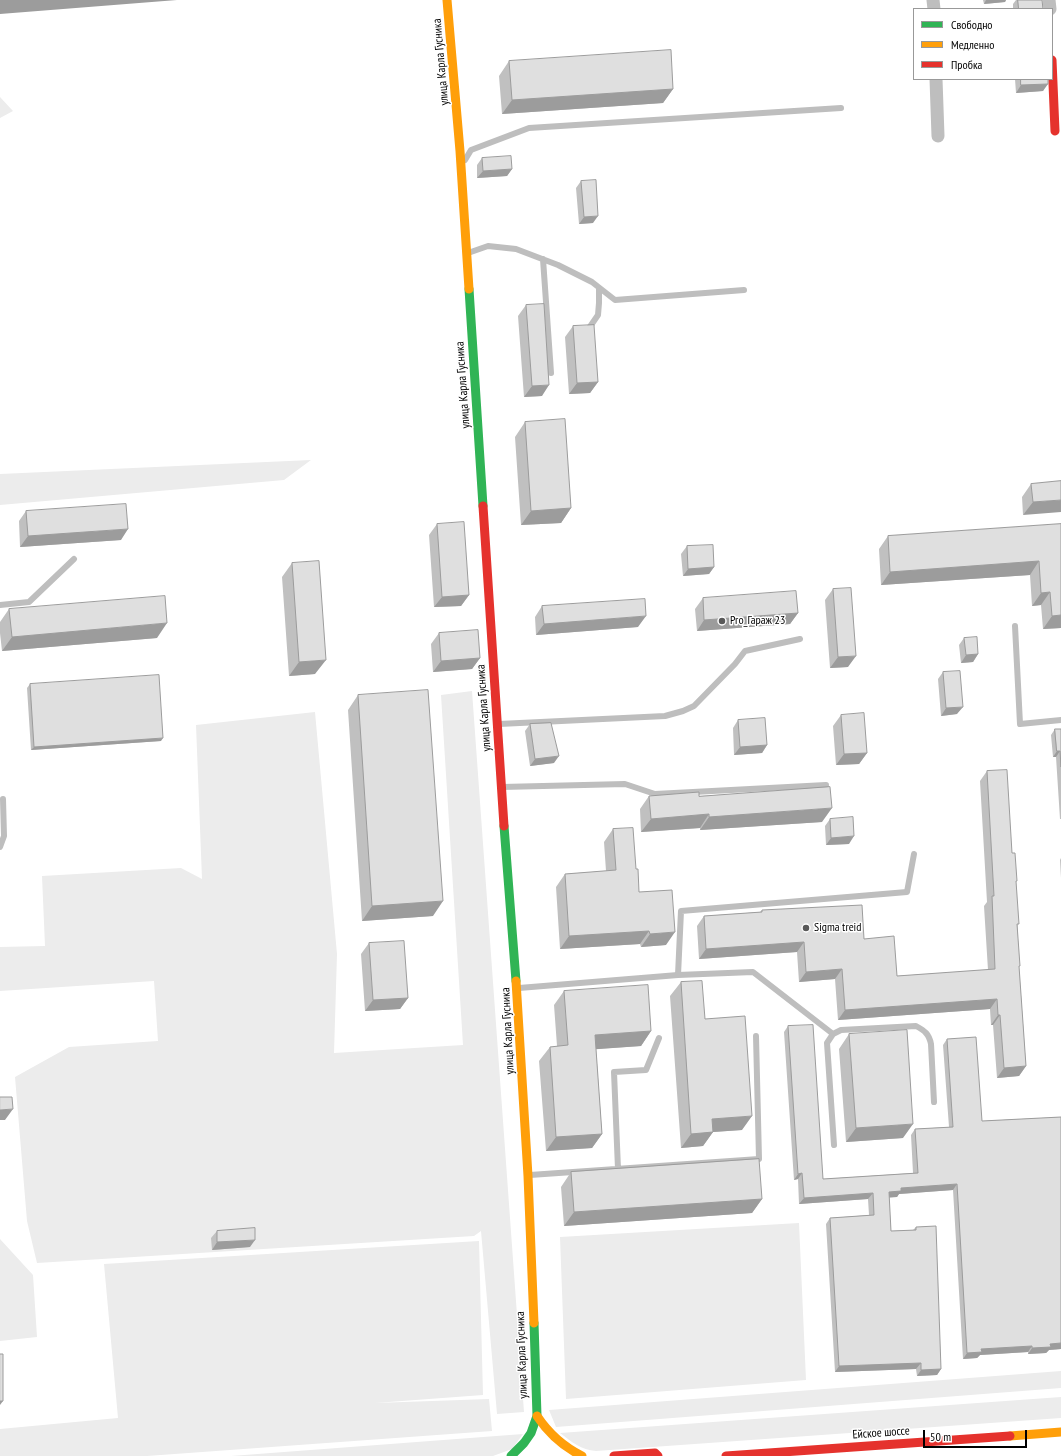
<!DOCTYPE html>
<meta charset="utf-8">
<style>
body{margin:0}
#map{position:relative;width:1061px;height:1456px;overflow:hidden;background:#fff;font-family:"PT Sans Narrow",sans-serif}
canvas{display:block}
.legend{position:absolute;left:913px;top:8px;width:140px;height:72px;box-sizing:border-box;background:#fff;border:1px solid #999;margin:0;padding:5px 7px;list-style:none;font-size:12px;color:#000}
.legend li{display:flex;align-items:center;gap:8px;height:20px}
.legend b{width:20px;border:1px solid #999}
.scale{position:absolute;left:923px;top:1430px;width:104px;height:18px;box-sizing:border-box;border:2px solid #000;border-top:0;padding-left:5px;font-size:12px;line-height:14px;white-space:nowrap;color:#000;-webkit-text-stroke:3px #fff;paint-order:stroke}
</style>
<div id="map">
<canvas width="1061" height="1456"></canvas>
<ul class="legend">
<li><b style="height:5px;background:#30b455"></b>Свободно</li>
<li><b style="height:5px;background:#ff9f0a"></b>Медленно</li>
<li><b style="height:5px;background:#e5322d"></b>Пробка</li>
</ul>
<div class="scale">50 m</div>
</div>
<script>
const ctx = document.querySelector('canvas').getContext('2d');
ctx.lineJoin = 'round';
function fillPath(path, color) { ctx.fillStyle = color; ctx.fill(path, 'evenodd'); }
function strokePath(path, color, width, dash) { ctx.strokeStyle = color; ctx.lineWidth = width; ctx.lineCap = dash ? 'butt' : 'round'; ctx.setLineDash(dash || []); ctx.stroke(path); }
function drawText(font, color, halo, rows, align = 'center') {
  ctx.font = font + ' "PT Sans Narrow",sans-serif'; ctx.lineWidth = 3; ctx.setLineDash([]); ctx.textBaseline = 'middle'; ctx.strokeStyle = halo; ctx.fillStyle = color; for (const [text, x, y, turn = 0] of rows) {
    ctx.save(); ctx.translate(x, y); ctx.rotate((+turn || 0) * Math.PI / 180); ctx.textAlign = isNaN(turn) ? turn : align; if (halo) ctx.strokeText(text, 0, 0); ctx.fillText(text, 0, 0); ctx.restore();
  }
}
fillPath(new Path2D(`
 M0,97l13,14 -13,7z
 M311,460l-27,20 -284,25v-31z
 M472,691l52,721 -27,2 -16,-183 -7,5 -437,27 -10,-42 -12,-144 54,-30 89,-6 -4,-60 -154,10v-44l45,-1 -3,-70 139,-8 21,11 -6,-154 119,-13 22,242 -3,99 129,-8 -22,-350z
 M799,1223l7,157 -240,19 -6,-162z
 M0,1239l33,36 4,62 -37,4z
 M479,1241l4,154 -108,8 114,-4 3,32 -345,25h-147v-27l118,-11 -14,-154z
 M1061,1371v17l-505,39 -7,-17z
 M1061,1397v21l-465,33c-15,-1 -24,-9 -36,-18z
 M523,1434l-11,15 -19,7h-262z`), '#ececec');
strokePath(new Path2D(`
 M465,160l6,-10 58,-22 312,-20
 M468,253l20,-7 28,3 42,16 34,17 23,18 129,-10
 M543,259l8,114
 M587,331l11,-16 1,-12v-15
 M0,605l29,-3 45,-43
 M1015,626l5,98 41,-4
 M499,724l166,-8 18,-5 11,-5 41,-42 10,-13 55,-12
 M502,787l123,-3 30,10 171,-9
 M0,847l4,-11 -1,-37
 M678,975l3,-64 226,-19 7,-38
 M519,988l159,-13 75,-3 80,62
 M834,1145l-7,-102 6,-9 8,-4 75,-4c9,5 13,8 15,18l3,58
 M618,1169l-4,-97 32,-2 13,-32
 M530,1175l229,-16 -3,-123`), '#bebebe', 6);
strokePath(new Path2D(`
 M933,0l1,9
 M1049,0l1,9
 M936,79l2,57`), '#bebebe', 13);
strokePath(new Path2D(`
 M469,289l14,217
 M504,826l12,155
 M511,1456l13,-13 7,-10 6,-17 -3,-93`), '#30b455', 9);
strokePath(new Path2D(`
 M447,0l13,151 9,138
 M516,981l12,195 6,147
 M537,1416c12,18 25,30 45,40
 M1010,1436l51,-4`), '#ff9f0a', 9);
strokePath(new Path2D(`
 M1052,60l3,71
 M483,506l21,320
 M614,1456l41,-3 3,3
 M726,1456l284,-20`), '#e5322d', 9);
fillPath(new Path2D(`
 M983,0h23l-1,2 -21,2z
 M1016,0h26l1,9h-30v-5z
 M509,61l164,28 -10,14 -161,11 -3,-38z
 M1015,79h33l-5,12 -27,2z
 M482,158l30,11 -5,7 -30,2v-13z
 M581,181l12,42 -14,1 -3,-36z
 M526,305l16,91 -18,1 -6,-81z
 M573,326l25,56 -8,11 -21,1 -4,-57z
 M525,422l46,86 -10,15 -40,2 -6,-88z
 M1061,481l-38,34 -1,-18 9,-13z
 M26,511l95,29 -101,7 -1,-26z
 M437,524l32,71 -8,11 -27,1 -5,-72z
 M1061,524v104l-18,1 -2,-24 -9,1 -2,-31 -149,10 -2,-36 9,-13z
 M687,546l27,21 -5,7 -26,2 -2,-22z
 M292,563l23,111 -26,2 -7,-99z
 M833,589l15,78 -18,1 -5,-68z
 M703,598l95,15 -8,11 -93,7 -2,-22z
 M542,606l96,21 -102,8 -1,-18z
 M9,609l148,29 -155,13 -2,-18v-11z
 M439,633l41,25 -8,11 -39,3 -2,-28z
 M964,638l14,16 -5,8 -12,1 -2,-18z
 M943,672l14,42 -16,2 -3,-37z
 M30,684l131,57 -130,9 -4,-62z
 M358,695l75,221 -71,5 -14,-211z
 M841,715l26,38 -8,11 -23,1 -3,-39z
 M738,720l29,25 -5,8 -28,2 -1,-27z
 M530,724l24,39 -24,3 -5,-35z
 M1055,729h6v90h-1l-4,-62h-3l-2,-22z
 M987,771l25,82 4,30 3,84 7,99 -7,10 -22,2 -4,-53h-2l-1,-16 -152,11 -3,-41 -36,3 -2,-30 -98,7 -2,-33 7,-10 56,-4 2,-2 102,29 33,37 91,-6 -4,-64 3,-4 -7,-121z
 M649,796h50l123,26 -122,8v-2l-59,4 -1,-23z
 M830,819l19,25 -23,1 -1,-19z
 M613,829l23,40 3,23 27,53 -25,2 -1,-3 -80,5 -4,-62 9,-13 41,-3 -2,-29z
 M1061,858v20l-1,-18z
 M369,943l39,55 -8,11 -35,2 -4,-57z
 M681,982l24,37 37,111 -29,2 -10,14 -22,2 -11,-152z
 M564,991l87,40 -10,15 -45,3 6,85 -10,14 -46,3 -7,-90 11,-14 7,-1 -3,-41z
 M788,1026l35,153 90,-6 -2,-38 4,-6 34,-2 -6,-82 4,-6 35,82 79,-4v232l-12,1 -3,3 -18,1v-2l-48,3 -3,3 -14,1 -10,-169 -54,4 -2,3h-8l2,34 22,-1 3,-3 25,142 -4,6 -20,1 -1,-7 -81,3 -9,-148 4,-6 39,-3 -1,-16 -69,5 -1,-25 -4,1 -10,-148z
 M849,1034l54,104 -57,4 -7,-93z
 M571,1172l191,27 -10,14 -188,13 -3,-39z
 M217,1231l33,16 -38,3 -1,-12z`), '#c0c0c0');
fillPath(new Path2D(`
 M0,0h177l-177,14z
 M986,0h20l-1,2 -21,2z
 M1048,84l-5,7 -27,2 5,-8z
 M673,89l-10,14 -161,11 10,-14z
 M512,169l-5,7 -30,2 6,-7z
 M598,216l-5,7 -14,1 5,-7z
 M598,382l-8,11 -21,1 8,-11z
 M549,385l-7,11 -18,1 8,-11z
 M1061,500v12l-38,3 10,-13z
 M571,508l-10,15 -40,2 10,-14z
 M128,529l-7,11 -101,7 8,-11z
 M1039,561l-9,14 -149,10 9,-13z
 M714,567l-5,7 -26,2 5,-7z
 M1050,592l-9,13 -9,1 9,-13z
 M469,595l-8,11 -27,1 8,-10z
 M798,613l-8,11 -93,7 7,-11z
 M1061,615v13l-18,1 9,-13z
 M646,616l-8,11 -102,8 8,-11z
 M167,623l-10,15 -155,13 10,-14z
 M978,654l-5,8 -12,1 5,-8z
 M856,656l-8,11 -18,1 8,-11z
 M480,658l-8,11 -39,3 8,-11z
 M326,660l-11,14 -26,2 10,-14z
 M963,707l-6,7 -16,2 5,-8z
 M163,738l-2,3 -130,9 3,-3z
 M767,745l-5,8 -28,2 6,-8z
 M1057,751h3l-4,6h-3z
 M867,753l-8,11 -23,1 8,-11z
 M559,756l-5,7 -24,3 5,-7z
 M832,808l-10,14 -122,8 9,-13z
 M709,814l-9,14 -59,4 10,-13z
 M854,836l-5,8 -23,1 5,-7z
 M443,901l-10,15 -71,5 10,-15z
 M649,931l-9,13 -80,5 9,-13z
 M675,932l-9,13 -25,2 9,-13z
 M804,942l-7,10 -98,7 7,-10z
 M842,969l-7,10 -36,3 7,-10z
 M408,998l-8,11 -35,2 8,-11z
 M997,999l-7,10 -152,11 7,-10z
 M998,1015h2l-7,10h-2z
 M651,1031l-10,15 -56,4 10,-15z
 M1026,1066l-7,10 -22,2 7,-10z
 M13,1109l-8,11h-5v-10z
 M752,1116l-10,14 -29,2 -10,14 -22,2 10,-14 21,-15z
 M913,1124l-10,14 -57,4 10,-14z
 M602,1134l-10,14 -46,3 10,-14z
 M802,1173l-4,6 -4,1 4,-6z
 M957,1184l-4,6 -54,4 -2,3 -12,1 4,-6 12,-4z
 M873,1193l-5,6 -69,5 5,-6z
 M762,1199l-10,14 -188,13 10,-14z
 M255,1240l-5,7 -38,3 5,-8z
 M1061,1343v6l-12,1 -3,3 -18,1 4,-6 18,-4z
 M1032,1346l-4,6 -48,3 -3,3 -14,1 4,-6 14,-4z
 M921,1363l-5,6 -81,3 4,-6z
 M941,1369l-4,6 -20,1 4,-6z
 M0,1401h3l-3,4z`), '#9c9c9c');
const building = new Path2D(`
 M1018,0h24l1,9h-24z
 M671,50l2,39 -161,11 -3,-39z
 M1021,79h27v5l-27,1z
 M511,156l1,13 -29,2 -1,-13z
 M596,180l2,36 -14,1 -3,-36z
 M544,304l5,81 -17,1 -6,-81z
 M594,325l4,57 -21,1 -4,-57z
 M565,419l6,89 -40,3 -6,-89z
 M1061,481v19l-28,2 -2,-18z
 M126,504l2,25 -100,7 -2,-25z
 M464,522l5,73 -27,2 -5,-73z
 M1061,524v91l-9,1 -2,-24 -9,1 -2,-32 -149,11 -2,-36z
 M713,545l1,22 -26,2 -1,-23z
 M319,561l7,99 -27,2 -7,-99z
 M851,588l5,68 -18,1 -5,-68z
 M796,591l2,22 -94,7 -1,-22z
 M165,596l2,27 -155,14 -3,-28z
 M645,599l1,17 -102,8 -2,-18z
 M478,630l2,28 -39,3 -2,-28z
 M977,637l1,17 -12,1 -2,-17z
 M960,671l3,36 -17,1 -3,-36z
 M159,675l4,63 -129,9 -4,-63z
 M428,690l15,211 -71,5 -14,-211z
 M864,713l3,40 -23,1 -3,-39z
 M765,718l2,27 -27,2 -2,-27z
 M551,723l8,33 -24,3 -5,-35z
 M1055,729h6v38l-1,-16h-3z
 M1007,770l5,83h3l2,28h-1l3,43h-2l3,42h-1l7,100 -22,2 -4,-53h-2l-1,-16 -152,11 -3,-41 -36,3 -2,-30 -98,7 -2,-33 58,-4v-2l100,-5 2,34 30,-3 3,40 98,-7 -3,-73h2l-7,-125z
 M830,787l2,21 -123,9v-3l-58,5 -2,-23 50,-4v4z
 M853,817l1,19 -23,2 -1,-19z
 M633,828l3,41h2l1,23 33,-2 3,42 -25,2 -1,-3 -80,5 -4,-62 51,-4 -3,-41z
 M404,941l4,57 -35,2 -4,-57z
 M702,981l3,38 40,-3 7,100 -40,3 1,13 -22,2 -10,-152z
 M648,985l3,46 -56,4 7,99 -46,3 -6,-90 18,-2 -4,-54z
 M813,1025l10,154 95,-6 -3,-44 38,-2 -6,-88 29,-2 6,84 79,-4v226l-11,1 1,3 -19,1v-2l-51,3 1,3 -15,1 -10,-169 -56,4v3l-12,1 2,39 25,-1v-3l20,-1 5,143 -20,1v-7l-82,3 -9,-148 44,-3 -1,-22 -69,5 -2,-25 -4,1 -10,-148z
 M907,1030l6,94 -57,4 -7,-94z
 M0,1097h12l1,12 -13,1z
 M759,1159l3,40 -188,13 -3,-40z
 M255,1228v12l-38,2v-11z
 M0,1354h3v47h-3z`);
fillPath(building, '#dfdfdf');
strokePath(building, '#9c9c9c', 1);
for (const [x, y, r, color] of [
 [722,621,4,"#595959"],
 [806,928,4,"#595959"]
]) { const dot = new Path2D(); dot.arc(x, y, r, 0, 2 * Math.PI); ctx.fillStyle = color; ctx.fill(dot); strokePath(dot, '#fff', 1.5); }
drawText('12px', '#000', '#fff', [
 ["улица Карла Гусника",441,62,-95],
 ["улица Карла Гусника",463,385,-94],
 ["улица Карла Гусника",484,708,-94],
 ["улица Карла Гусника",508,1031,-93],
 ["улица Карла Гусника",522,1355,-92],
 ["Ейское шоссе",881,1433,-4]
]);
drawText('12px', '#000', '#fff', [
 ["Pro_Гараж 23",730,621],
 ["Sigma treid",814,928]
], 'left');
</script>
